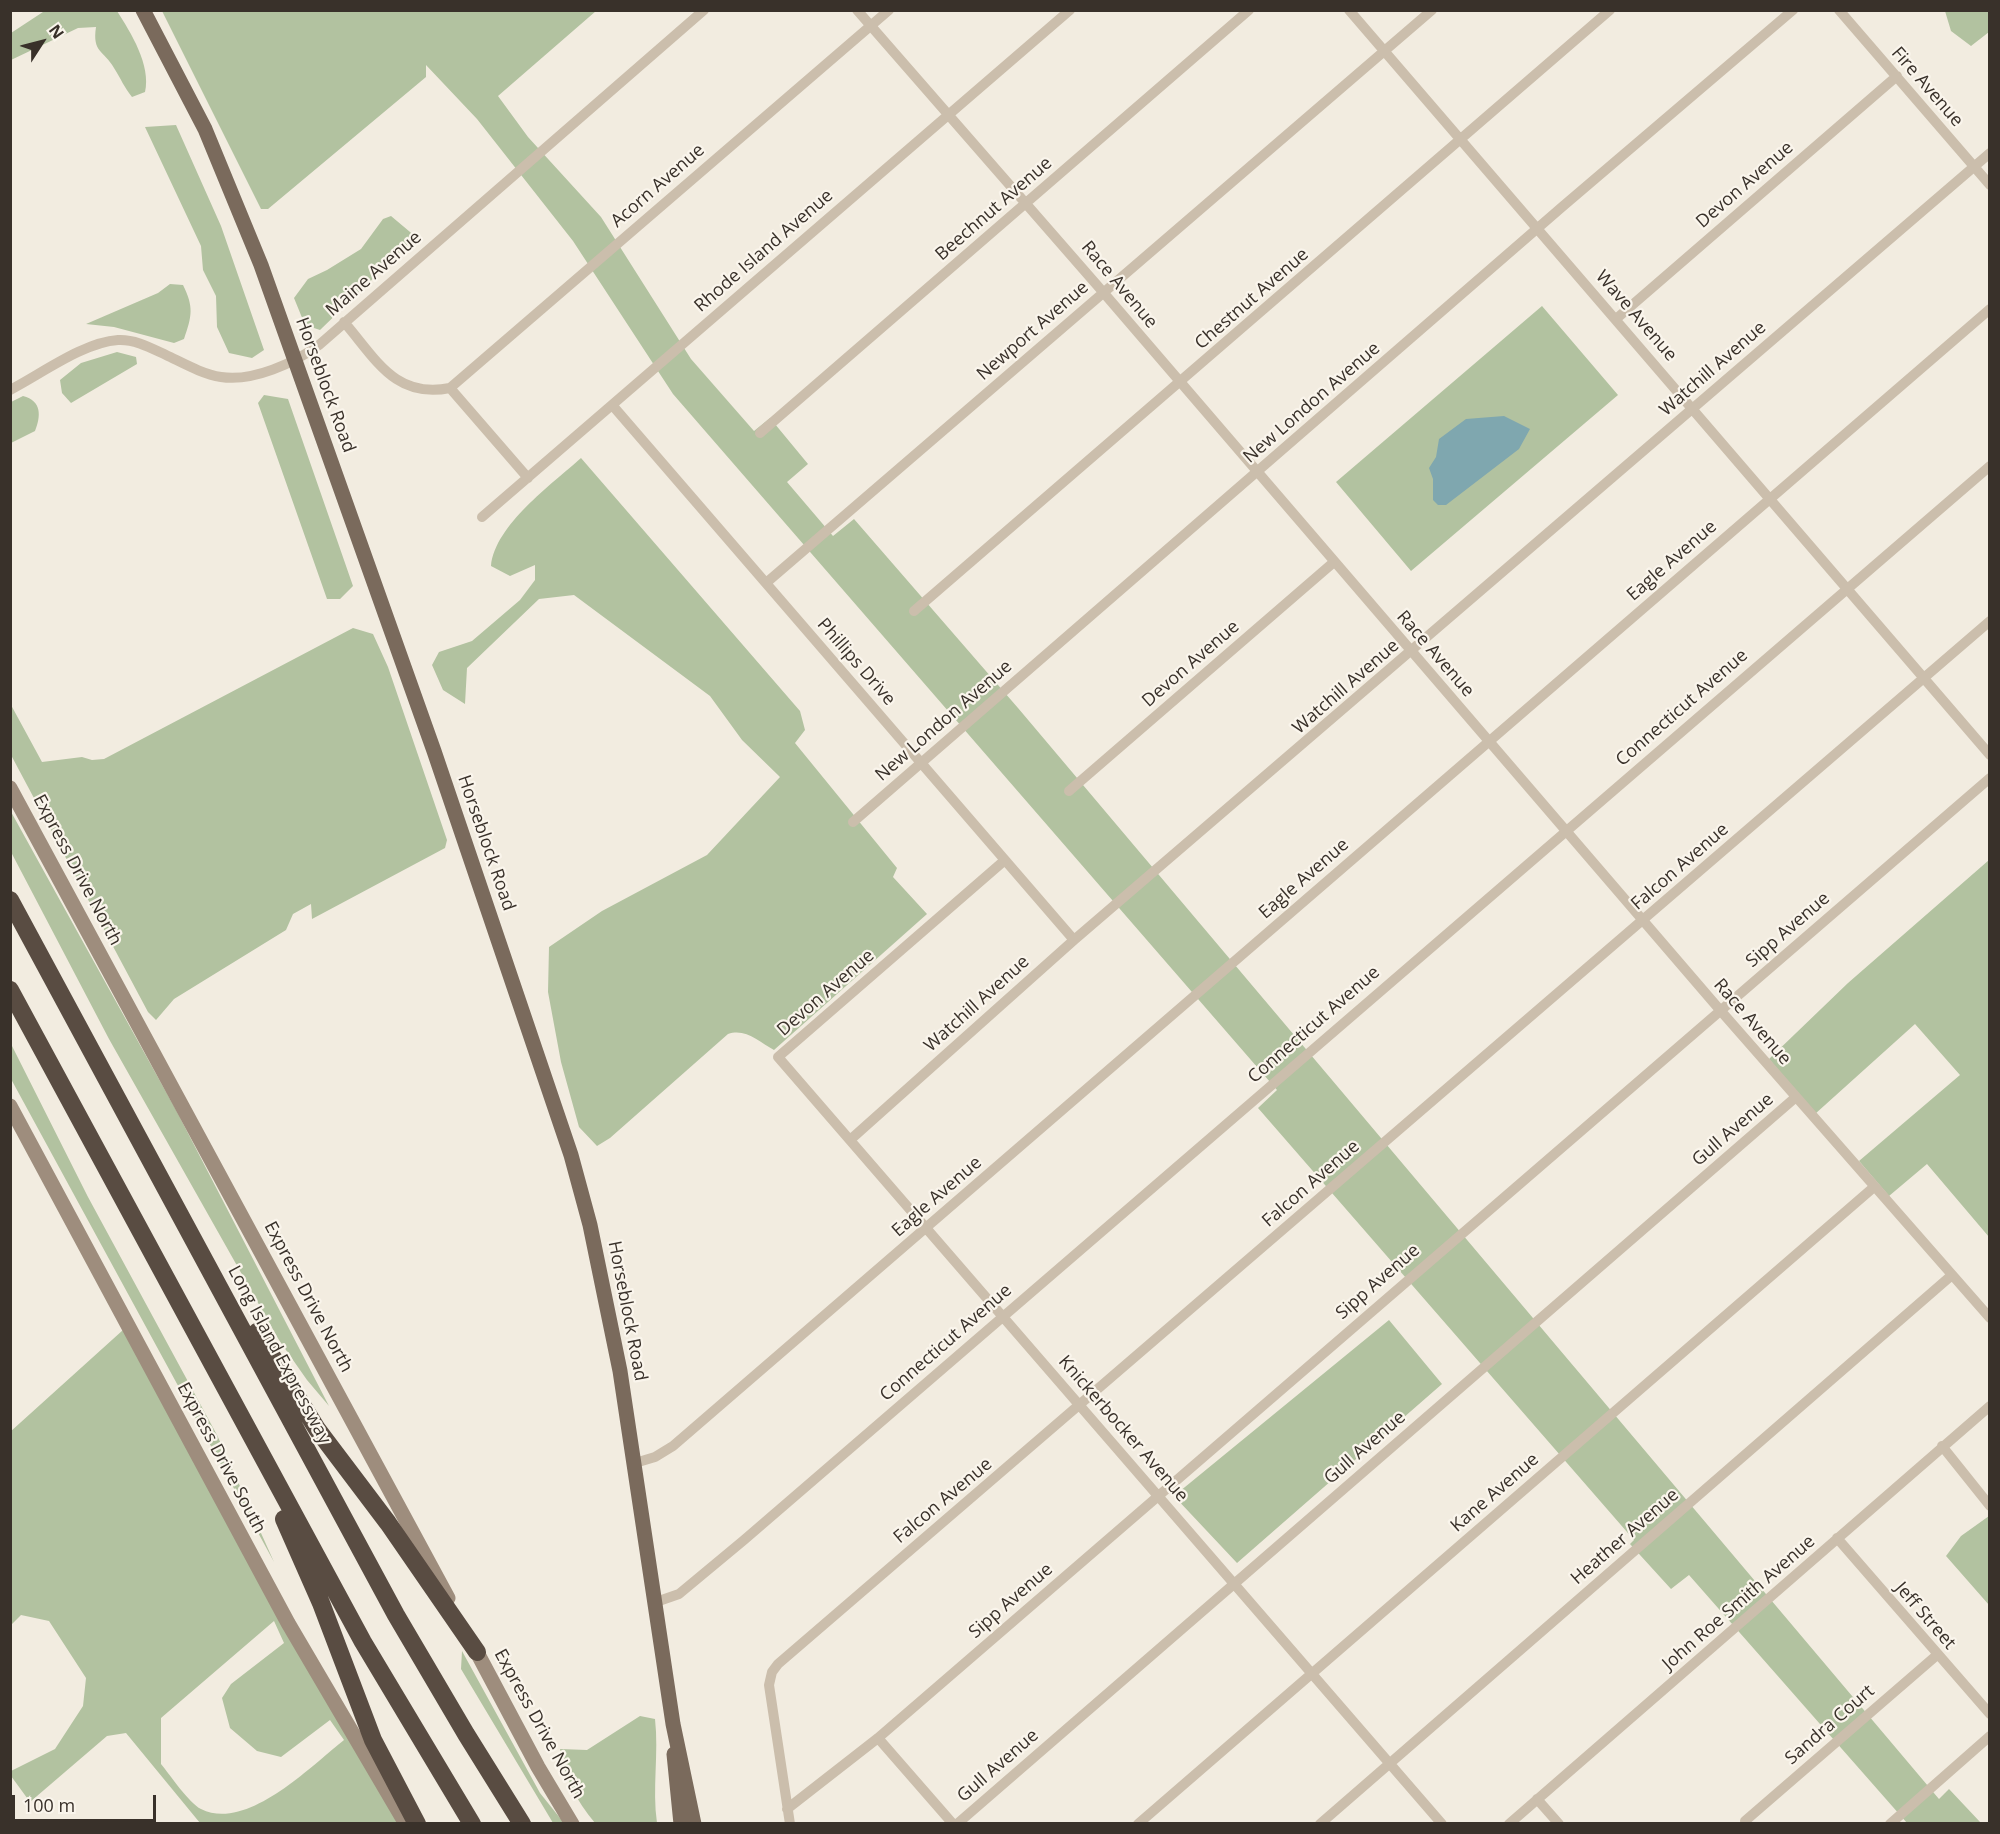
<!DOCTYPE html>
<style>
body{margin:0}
#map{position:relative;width:2000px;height:1834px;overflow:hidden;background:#f2ece0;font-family:"Open Sans",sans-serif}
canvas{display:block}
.frame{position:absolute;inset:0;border:12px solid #39312a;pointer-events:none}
.north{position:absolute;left:12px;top:12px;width:60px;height:60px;-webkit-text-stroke:4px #faf5ec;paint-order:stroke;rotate:54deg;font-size:16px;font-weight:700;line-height:24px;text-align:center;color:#39312a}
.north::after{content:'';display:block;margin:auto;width:21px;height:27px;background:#39312a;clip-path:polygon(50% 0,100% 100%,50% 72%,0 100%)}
.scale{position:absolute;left:12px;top:1795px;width:144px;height:27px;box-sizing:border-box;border:3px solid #39312a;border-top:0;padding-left:8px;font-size:18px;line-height:21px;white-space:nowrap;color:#39312a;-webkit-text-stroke:4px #faf5ec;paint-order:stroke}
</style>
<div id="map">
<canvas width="2000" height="1834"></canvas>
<div class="frame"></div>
<div class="north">N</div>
<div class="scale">100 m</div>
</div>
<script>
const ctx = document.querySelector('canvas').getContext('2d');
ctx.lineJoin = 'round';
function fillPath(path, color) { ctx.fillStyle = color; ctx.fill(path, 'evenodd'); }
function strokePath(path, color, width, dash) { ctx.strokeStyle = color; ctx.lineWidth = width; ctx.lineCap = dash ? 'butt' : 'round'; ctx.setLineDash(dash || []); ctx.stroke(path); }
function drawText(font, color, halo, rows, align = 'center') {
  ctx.font = font + ' "Open Sans",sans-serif'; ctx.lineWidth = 4.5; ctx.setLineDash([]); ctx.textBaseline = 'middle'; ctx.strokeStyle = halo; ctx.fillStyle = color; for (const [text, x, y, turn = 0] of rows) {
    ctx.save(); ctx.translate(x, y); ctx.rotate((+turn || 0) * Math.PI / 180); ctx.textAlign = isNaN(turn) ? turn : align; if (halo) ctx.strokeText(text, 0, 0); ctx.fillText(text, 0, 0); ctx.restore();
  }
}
fillPath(new Path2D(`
 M46,10l71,1c14,22 34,54 28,81l-13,5c-8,-10 -11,-18 -18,-29 -10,-18 -22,-15 -18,-41l-18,1 -67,32v-27z
 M162,11h434l-98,85 30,41 73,80 90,142 63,72 16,-13 38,46 -21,18 46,54 21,-17 164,189 921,1091 10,-10 32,34h-74l-218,-248 -18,14 -41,-45 4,-4 -376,-432 19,-18 -604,-696 -100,-153 -96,-122 -51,-54v12l-158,132h-7z
 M1945,11h44v21l-18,14 -20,-15z
 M176,125l45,101 43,124 -12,8 -23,-5 -12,-26 -1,-31 -13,-26 -2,-24 -56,-119z
 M391,216l25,21 -96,93 -15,-5 -11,-27 14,-19 19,-9 34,-21 22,-30z
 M170,284l13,1c11,22 9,31 1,54l-10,4 -60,-16 -28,-3 72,-31z
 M1542,306l76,89 -207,176 -75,-89z
 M117,352l19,5 1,7 -66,39 -9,-10 -2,-13 21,-17z
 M264,395l24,4 65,187 -13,13h-13l-69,-196z
 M23,396c19,5 18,20 12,35l-24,12v-41z
 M581,458l219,253 5,19 -10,13 102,125 -4,9 34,37 -153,136c-15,-8 -28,-22 -46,-16l-118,104 -13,8 -18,-19 -18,-65 -13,-70 1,-45 53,-36 105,-56 73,-78 -38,-37 -32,-44 -136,-101 -35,4 -72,69 -2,36 -22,-14 -11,-25 7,-13 33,-11 48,-41 15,-20v-15l-25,11 -19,-10c4,-41 60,-81 90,-108z
 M353,628l20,6 15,33 59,173 -2,8 -133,71 -1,-15 -18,10 -7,16 -112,69 -18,21 -8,-8 -137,-257v-50l31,57 40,-5 10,3 12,-1z
 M10,810l166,300 153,296 -22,-26 -28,-40 -170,-301 -98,-187z
 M1989,860v377l-62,-73 -38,32 -30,-35 101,-86 -45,-51 -100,90 -46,-55 79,-76z
 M11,1044l77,153 129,238 57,127 -263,-483z
 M1389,1320l53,64 -205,179 -63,-67z
 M123,1330l278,493h-201l-74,-90 -19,3 -77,66 -19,-26v-5l44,-22 28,-43 3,-28 -37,-57 -28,-6 -10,10 -1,-193zM274,1621l10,22 -53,41 -9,14 8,30 27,23 24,6 49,-37 14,20c-33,26 -97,92 -143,69 -12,-6 -31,-34 -40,-45v-46z
 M1989,1516l1,89h-1l-43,-49 15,-20z
 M462,1651l78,142 24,30h-11l-92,-154z
 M640,1716l15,3c4,35 -3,69 2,104h-62c-19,-23 -30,-44 -35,-74l27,1z`), '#b2c2a0');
fillPath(new Path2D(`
 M1504,416l26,13 -11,20 -73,56h-8l-5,-5v-21l-4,-11 7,-11 3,-18 27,-20z`), '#7fa7af');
strokePath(new Path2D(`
 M857,10l246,282 617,718 270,308
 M1349,10l641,745
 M1839,10l151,175
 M1616,319l281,-243
 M344,322c32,37 51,77 106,66l78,90
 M450,388l439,-378
 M10,390c31,-16 74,-48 108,-50 17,-1 33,8 48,15 17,8 36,19 55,22 32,5 73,-14 98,-32l385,-335
 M613,406l461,534
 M760,433l489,-423
 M482,517l588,-507
 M766,583l666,-573
 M914,611l696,-601
 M1069,791l265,-229
 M853,822l709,-615 231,-197
 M1005,860l-227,197 664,767
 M850,1140l224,-200 916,-787
 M1942,1446l48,60
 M635,1463l20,-6 18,-11 1317,-1137
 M1837,1538l153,176
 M656,1602l23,-8 65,-54 1246,-1074
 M878,1738l75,86
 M1537,1799l22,25
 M787,1809l91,-71 1112,-960
 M1745,1821l192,-166
 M790,1824l-21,-139 3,-13 6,-8 1212,-1043
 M957,1824l839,-727
 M1138,1824l736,-637
 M1320,1824l632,-549
 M1509,1824l481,-418
 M1890,1824l100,-88`), '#cbbeac', 10);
strokePath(new Path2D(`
 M10,788l438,810
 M10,1106l278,517 118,201
 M472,1643l66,124 34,57`), '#9e8d7d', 15);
strokePath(new Path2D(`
 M143,10l62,119 56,136 173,486 137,404 19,70 30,146 53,353 21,100
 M674,1754l7,70`), '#7a6a5c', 15);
strokePath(new Path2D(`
 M10,900l386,715 70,119 56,90
 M10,990l353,652 109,182
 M257,1332l60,97 71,94 89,129
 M284,1519l37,84 52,137 44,84`), '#594c42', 18);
drawText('18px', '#39312a', '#faf5ec', [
 ["Fire Avenue",1927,87,49],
 ["Devon Avenue",1745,185,-41],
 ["Acorn Avenue",658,186,-41],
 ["Beechnut Avenue",994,209,-41],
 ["Rhode Island Avenue",764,251,-41],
 ["Maine Avenue",374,274,-41],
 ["Race Avenue",1119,285,50],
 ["Chestnut Avenue",1252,299,-41],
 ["Wave Avenue",1636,316,49],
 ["Newport Avenue",1033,331,-41],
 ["Watchill Avenue",1713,369,-41],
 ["Horseblock Road",325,385,70],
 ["New London Avenue",1312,403,-41],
 ["Eagle Avenue",1672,561,-41],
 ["Race Avenue",1435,654,49],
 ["Phillips Drive",856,662,49],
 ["Devon Avenue",1191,664,-41],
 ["Watchill Avenue",1346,687,-41],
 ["Connecticut Avenue",1682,708,-41],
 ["New London Avenue",944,721,-41],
 ["Horseblock Road",486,843,71],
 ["Falcon Avenue",1680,867,-41],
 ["Express Drive North",77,870,62],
 ["Eagle Avenue",1304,879,-41],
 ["Sipp Avenue",1788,930,-41],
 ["Devon Avenue",826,993,-41],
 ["Watchill Avenue",977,1004,-42],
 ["Race Avenue",1752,1022,49],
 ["Connecticut Avenue",1314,1025,-41],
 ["Gull Avenue",1733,1130,-41],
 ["Falcon Avenue",1311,1184,-41],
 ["Eagle Avenue",937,1197,-41],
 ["Sipp Avenue",1378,1282,-41],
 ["Express Drive North",308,1297,62],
 ["Horseblock Road",627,1311,79],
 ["Connecticut Avenue",946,1343,-41],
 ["Long Island Expressway",279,1355,62],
 ["Knickerbocker Avenue",1123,1429,49],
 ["Gull Avenue",1365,1448,-41],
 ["Express Drive South",221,1458,62],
 ["Kane Avenue",1495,1493,-41],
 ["Falcon Avenue",943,1501,-40],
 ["Heather Avenue",1625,1537,-41],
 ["Sipp Avenue",1011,1601,-41],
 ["John Roe Smith Avenue",1739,1603,-41],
 ["Jeff Street",1925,1616,49],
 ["Express Drive North",539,1724,61],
 ["Sandra Court",1830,1725,-41],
 ["Gull Avenue",998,1766,-41]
]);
</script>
